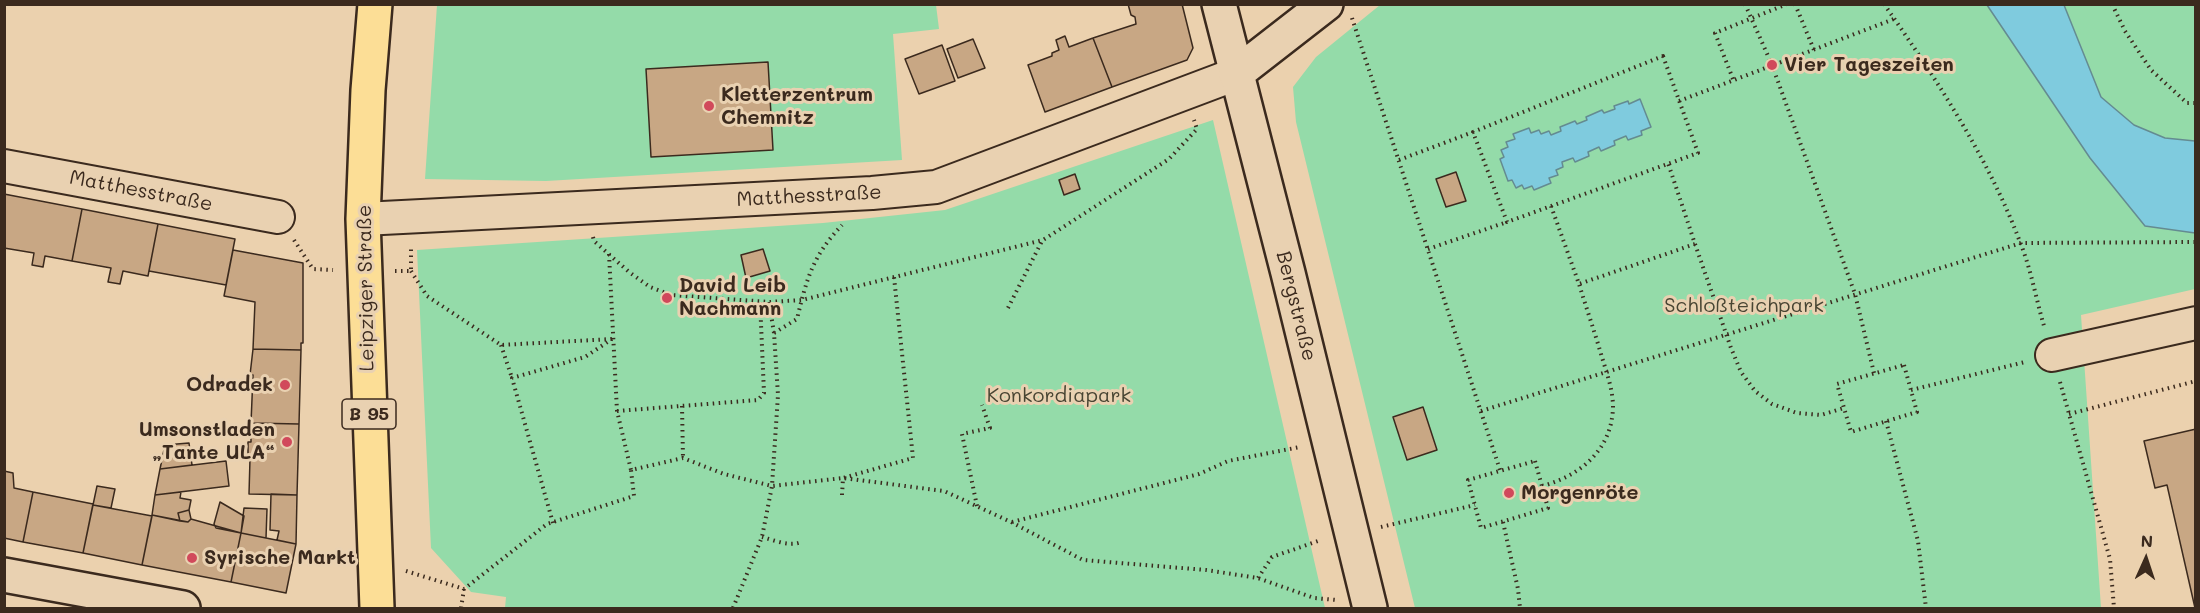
<!DOCTYPE html>
<meta charset="utf-8">
<style>
body{margin:0}
#map{position:relative;width:2200px;height:613px;overflow:hidden;background:#ebd1ae;font-family:Mali,sans-serif}
canvas{display:block}
.frame{position:absolute;inset:0;border:6px solid #3b2a1e;pointer-events:none}
.north{position:absolute;left:2116px;top:529px;width:60px;height:60px;-webkit-text-stroke:4px #e9d1b1;paint-order:stroke;rotate:3deg;font-size:16px;font-weight:700;line-height:24px;text-align:center;color:#3b2a1e}
.north::after{content:'';display:block;margin:auto;width:21px;height:27px;background:#3b2a1e;clip-path:polygon(50% 0,100% 100%,50% 72%,0 100%)}
</style>
<div id="map">
<canvas width="2200" height="613"></canvas>
<div class="frame"></div>
<div class="north">N</div>
</div>
<script>
const ctx = document.querySelector('canvas').getContext('2d');
ctx.lineJoin = 'round';
function fillPath(path, color) { ctx.fillStyle = color; ctx.fill(path, 'evenodd'); }
function strokePath(path, color, width, dash) { ctx.strokeStyle = color; ctx.lineWidth = width; ctx.lineCap = dash ? 'butt' : 'round'; ctx.setLineDash(dash || []); ctx.stroke(path); }
function drawText(font, color, halo, rows, align = 'center') {
  ctx.font = font + ' Mali,sans-serif'; ctx.lineWidth = 6; ctx.setLineDash([]); ctx.textBaseline = 'middle'; ctx.strokeStyle = halo; ctx.fillStyle = color; for (const [text, x, y, turn = 0] of rows) {
    ctx.save(); ctx.translate(x, y); ctx.rotate((+turn || 0) * Math.PI / 180); ctx.textAlign = isNaN(turn) ? turn : align; if (halo) ctx.strokeText(text, 0, 0); ctx.fillText(text, 0, 0); ctx.restore();
  }
}
fillPath(new Path2D(`
 M437,5h499l3,24 -46,5 9,126 -356,21 -121,-2z
 M1380,5h607l103,153 55,68 50,7v56l-114,26 20,293h-686l-119,-486 -3,-35 23,-30z
 M2064,5h131v136l-30,-3 -31,-13 -33,-28z
 M1213,120l112,488h-820l1,-11 -35,-5 -40,-44 -14,-298 406,-27 122,-13z`), '#94dba9');
const water = new Path2D(`
 M1987,5h77l37,92 33,28 31,13 30,3v92l-50,-7 -55,-68z
 M1640,99l11,28 -10,4 1,4 -14,5 -2,-4 -12,5 1,4 -14,6 -2,-4 -11,5 1,4 -14,6 -2,-4 -11,4 1,5 -7,3 2,5 -9,3 2,5 -17,7 -2,-4 -8,3 -2,-4 -6,3 -4,-8 -4,1 -8,-22 4,-2 -3,-7 7,-3 -2,-5 9,-3 -2,-5 16,-6 2,5 8,-3 2,4 8,-3 2,4 10,-4 -1,-4 15,-6 2,3 10,-4 -1,-3 16,-7 2,3 11,-4 -1,-3 14,-5 1,3z`);
fillPath(water, '#7fcbde');
strokePath(water, '#648b91', 1.5);
const building = new Path2D(`
 M1128,4h54l11,44 -6,12 -75,27 -19,-49 43,-14 -1,-7 -4,-2z
 M1065,36l4,11 24,-9 19,49 -67,25 -17,-47 24,-9v-3l7,-3 -3,-10z
 M973,39l12,29 -27,10 -11,-29z
 M942,45l13,36 -36,13 -14,-35z
 M768,62l5,88 -122,7 -5,-88z
 M1456,172l10,29 -20,6 -10,-28z
 M1075,174l5,15 -16,6 -5,-15z
 M4,194l78,15 -10,52 -27,-5 -2,11 -11,-2 2,-12 -30,-5z
 M82,209l76,15 -10,52 -25,-5 -3,13 -12,-2 3,-14 -39,-7z
 M158,224l77,15 -9,46 -77,-14z
 M763,249l7,22 -24,7 -5,-23z
 M233,250l70,13v80h-2v7l-48,-1 2,-47 -31,-6z
 M253,349l48,1 -2,74 -48,-1 2,-48h-3z
 M1423,407l14,43 -30,10 -14,-43z
 M251,423l48,1 -2,71 -48,-1 1,-35h-2v-17h3z
 M2196,429v179h-1l-28,-123 -12,3 -11,-47z
 M189,443l3,22 -32,4 5,-24z
 M226,461l3,25 -74,9 5,-26z
 M4,471l9,2 1,15 19,4 -10,50 -19,-4z
 M97,486l18,3 -4,19 -18,-3z
 M33,492l60,12 -10,49 -60,-11z
 M181,492l-1,6 11,2 -2,10 -11,3 2,8 -28,-6 3,-20z
 M271,494l26,1 -1,49 -19,-4 2,-9 -9,-1z
 M220,502l24,14 -3,17 -25,-5 -2,-4z
 M93,505l59,11 -10,49 -59,-12z
 M244,508l23,1 -1,29 -25,-5z
 M189,510l2,9 -3,3 -8,-1 -2,-8z
 M152,515l36,7 3,-3 50,14 -10,49 -89,-17z
 M241,533l55,11 -10,49 -55,-11z`);
fillPath(building, '#c8a784');
strokePath(building, '#3b2a1e', 1.5);
const street = new Path2D(`
 M4,166l274,51
 M363,219l509,-26 64,-6 300,-113
 M2052,355l144,-32`);
const secondary = new Path2D(`
 M1219,4l69,269 82,335
 M1236,74l90,-70
 M4,575l179,33`);
const primary = new Path2D(`
 M375,4l-7,86 -5,129 14,389`);
strokePath(street, '#3b2a1e', 36);
strokePath(secondary, '#3b2a1e', 38);
strokePath(primary, '#3b2a1e', 38);
strokePath(new Path2D(`
 M1745,4l27,61 83,229 19,79
 M1795,4l19,46
 M1884,4c51,73 105,155 136,238 11,27 16,57 24,84
 M2112,4l13,27 26,39 36,33h9
 M1352,18l148,452
 M1663,56l35,97 -191,69 -34,-90z
 M1733,79l-18,-46 72,-29
 M1679,101l215,-82
 M1399,160l74,-28
 M1551,206l28,78 116,-40 -27,-81
 M593,237l1,4 35,31 21,15 21,8 98,7 33,-2 241,-60 126,-81 28,-30 -3,-9
 M294,240l19,29 20,1
 M1695,244l36,104 10,24 14,19 17,13 25,9 24,2 23,-7
 M1428,249l79,-27
 M609,254l8,157 14,59 52,-12 41,16 48,12 71,-8 101,13 67,31 72,38 123,10 52,8 56,20 23,2
 M395,271h16v-24
 M411,271l16,25 74,49 111,-6
 M1008,308l34,-67
 M774,333l23,-14c10,-41 15,-62 45,-94
 M501,345l11,33
 M1904,365l13,47 -66,20 -14,-48z
 M2060,382l50,177 4,49
 M1911,390l114,-28
 M682,406l1,52
 M617,411l141,-11 6,-7 -4,-92
 M1481,411l540,-168 175,-1
 M2069,414l127,-33
 M1886,421l32,120 8,67
 M1535,461l13,47 -67,20 -13,-48z
 M1542,486c38,-10 70,-36 71,-79 0,-18 -7,-36 -12,-53 -7,-24 -15,-47 -22,-70
 M842,495l1,-17 70,-20 -19,-181
 M977,506l-15,-72 28,-6 -8,-23
 M1012,522l187,-48 29,-13 72,-14
 M1503,522l15,67 2,19
 M553,523l-41,-145 73,-21 27,-18
 M1381,527l94,-22
 M762,537c12,3 27,10 39,5
 M406,571l58,18 83,-65 87,-28 -3,-26
 M1258,578l14,-21 49,-17
 M461,608l3,-19
 M733,608l29,-71 10,-51 6,-91 -4,-62 -5,-31`), '#3b2a1e', 4, [1.5, 4.5]);
strokePath(street, '#e9d1b1', 32);
strokePath(secondary, '#e9d1b1', 33);
strokePath(primary, '#fcde96', 33);
for (const [x, y, r, color] of [
 [1772,65,6,"#d1495b"],
 [709,106,6,"#d1495b"],
 [667,298,6,"#d1495b"],
 [285,385,6,"#d1495b"],
 [287,442,6,"#d1495b"],
 [1509,493,6,"#d1495b"],
 [192,558,6,"#d1495b"]
]) { const dot = new Path2D(); dot.arc(x, y, r, 0, 2 * Math.PI); ctx.fillStyle = color; ctx.fill(dot); strokePath(dot, '#e9d1b1', 2); }
for (const [x, y, w] of [
 [369,414,54]
]) { const box = new Path2D(); box.roundRect(x - w / 2, y - 15, w, 30, 4.5); ctx.fillStyle = '#e9d1b1'; ctx.fill(box); strokePath(box, '#3b2a1e', 1.5); }
drawText('bold 18px', '#3b2a1e', null, [
 ["B 95",369,414]
]);
drawText('bold 20px', '#3b2a1e', '#e9d1b1', [
 ["Vier Tageszeiten",1784,65],
 ["Kletterzentrum",721,95],
 ["Chemnitz",721,118],
 ["David Leib",679,286],
 ["Nachmann",679,309],
 ["Odradek",273,385,"right"],
 ["Umsonstladen",275,430,"right"],
 ["„Tante ULA“",275,453,"right"],
 ["Morgenröte",1521,493],
 ["Syrische Markt",204,558]
], 'left');
drawText('20px', '#3b2a1e', '#e9d1b1', [
 ["Matthesstraße",141,191,11],
 ["Matthesstraße",809,196,-3],
 ["Leipziger Straße",366,288,-91],
 ["Bergstraße",1296,306,76]
]);
drawText('20px', '#484533', '#e9d1b1', [
 ["Schloßteichpark",1744,306],
 ["Konkordiapark",1059,396]
]);
</script>
